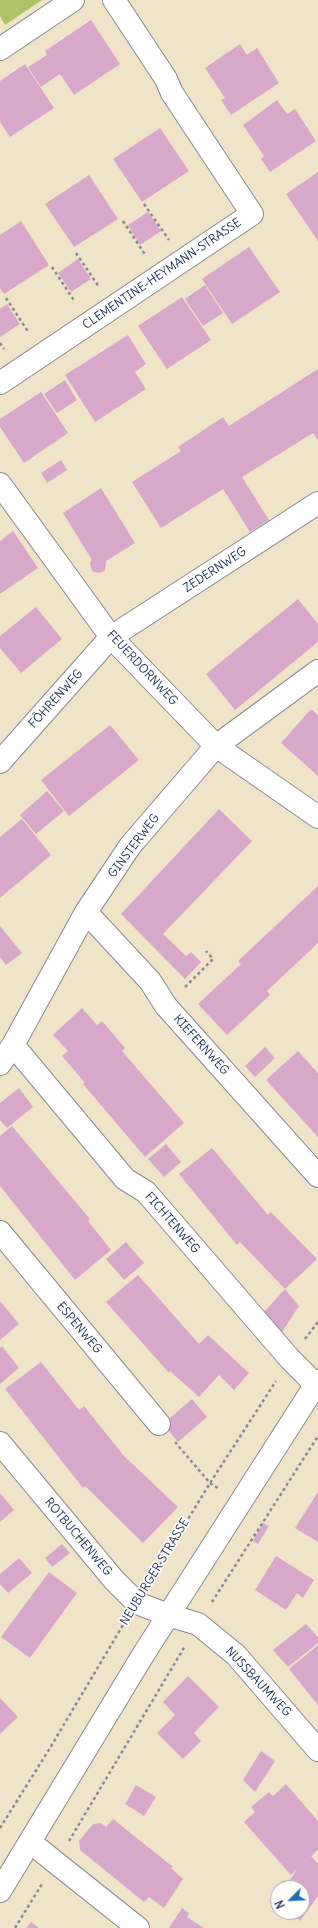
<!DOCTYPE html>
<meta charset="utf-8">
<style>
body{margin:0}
#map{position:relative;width:318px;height:1928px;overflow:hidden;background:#f0e4c8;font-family:Delius,sans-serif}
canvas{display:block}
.north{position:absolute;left:270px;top:1880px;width:40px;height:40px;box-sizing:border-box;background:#fdfcf7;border:1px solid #a3aaba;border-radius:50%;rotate:246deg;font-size:11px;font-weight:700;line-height:16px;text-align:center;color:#1b2f5e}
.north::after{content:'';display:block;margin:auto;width:14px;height:18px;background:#1f6fb2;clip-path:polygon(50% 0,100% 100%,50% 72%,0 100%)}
</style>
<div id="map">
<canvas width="318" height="1928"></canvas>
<div class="north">N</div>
</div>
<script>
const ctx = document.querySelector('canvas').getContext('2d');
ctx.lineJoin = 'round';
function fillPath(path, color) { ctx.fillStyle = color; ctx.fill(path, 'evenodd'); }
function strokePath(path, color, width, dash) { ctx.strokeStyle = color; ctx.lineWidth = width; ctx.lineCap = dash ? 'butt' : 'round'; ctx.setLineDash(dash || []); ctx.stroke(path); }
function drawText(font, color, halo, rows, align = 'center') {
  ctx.font = font + ' Delius,sans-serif'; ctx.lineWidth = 3.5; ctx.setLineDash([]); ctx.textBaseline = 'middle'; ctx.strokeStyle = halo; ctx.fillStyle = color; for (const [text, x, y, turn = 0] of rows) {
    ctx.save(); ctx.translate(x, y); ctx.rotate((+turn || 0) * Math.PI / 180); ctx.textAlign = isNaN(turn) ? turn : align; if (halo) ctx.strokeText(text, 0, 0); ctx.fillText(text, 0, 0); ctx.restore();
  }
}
fillPath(new Path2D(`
 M0,0h42l-37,25 -5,-9z`), '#aec367');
fillPath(new Path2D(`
 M91,20l29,44 -46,31 -14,-21 -19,13 -13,-20 19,-12 -2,-4z
 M240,44l7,11 10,-7 22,35 -48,32 -10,-15 4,-2 -20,-30z
 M25,64l29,44 -44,29 -10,-15v-41z
 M277,100l10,14 8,-5 21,32 -46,31 -9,-13 3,-3 -21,-31z
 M160,128l29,43 -47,31 -29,-43z
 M318,172v69l-32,-47z
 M89,175l29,44 -44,28 -29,-43z
 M148,212l13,19 -21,14 -12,-20z
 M21,221l28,44 -45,29 -4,-6v-53z
 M249,247l31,45 -48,32 -30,-45z
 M78,259l13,20 -20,13 -13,-19z
 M205,285l18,28 -20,13 -18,-27z
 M182,297l29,43 -44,29 -29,-43z
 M7,304l13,20 -20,13v-28z
 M128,335l18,29 -11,8 11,17 -51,33 -30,-47z
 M318,369v71l-5,-7 -71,44 27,43 -19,12 -27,-43 -62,39 -29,-46 49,-31 -3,-4 45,-30 6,9z
 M65,380l12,20 -20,13 -13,-19z
 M41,392l27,41 -44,30 -24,-36v-8z
 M61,460l6,10 -20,13 -6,-10z
 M101,488l34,55 -29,18 -1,10 -7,2 -6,-2 -1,-3 -1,-6 2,-2 -29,-47z
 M13,531l25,37 -38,26v-53z
 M298,599l20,25v18l-83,68 -29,-36z
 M36,607l26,32 -41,34 -21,-25v-12z
 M311,709l7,6v61l-37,-33z
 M110,725l29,35 -70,56 -28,-36z
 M47,791l17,20 -28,23 -16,-19z
 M219,809l33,32 -89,93 23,22 5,-4 10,10 -16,17 -64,-65z
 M22,819l29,36 -51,43v-61z
 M318,886v57l-51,48 3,4 -43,40 -29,-31 43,-40 -3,-3z
 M0,926l22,27 -16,12 -6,-8z
 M82,1008l15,17 5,-4 23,27 -3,3 62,72 -39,34 -62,-73 2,-1 -23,-27 6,-5 -15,-16z
 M265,1047l10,11 -20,19 -10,-11z
 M298,1051l20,22v64l-52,-57z
 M19,1088l14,19 -26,21 -7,-8v-17z
 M12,1126l78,93 -2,2 23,29 -36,30 -75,-94v-50z
 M166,1144l15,18 -17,15 -16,-18z
 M212,1148l56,67 3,-3 46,47 -32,30 -45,-47 -3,3 -58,-71z
 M126,1242l18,21 -20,17 -18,-21z
 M138,1275l61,69 9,-9 41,38 -15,17 -15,-15 -20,22 -29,-26 -1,2 -63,-71z
 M285,1289l14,17 -17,26 -18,-20z
 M0,1301l19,23 -19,16z
 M2,1346l17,22 -19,16v-36z
 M41,1362l38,48 5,-4 40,50 54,51 -35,36 -58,-57 -2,2 -78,-99z
 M192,1399l15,18 -29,25 -15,-18z
 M318,1492v50l-23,-14z
 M0,1493l14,17 -14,12z
 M263,1523l6,3 -11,18 -5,-3z
 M62,1544l8,9 -18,14 -7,-9z
 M276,1556l38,24 -11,18 -6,-5 -11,17 -31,-20z
 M19,1558l13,15 -24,20 -8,-9v-10z
 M49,1572l28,21 -47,65 -29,-21z
 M306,1624l12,13v6l-30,24 -15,-17z
 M318,1645v60l-29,-36z
 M188,1676l31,31 -25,26 7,8 -18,18 -26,-26 18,-18 -12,-13z
 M0,1698l18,19 -18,17z
 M261,1751l14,10 -20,31 -12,-12z
 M286,1784l32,37v29l-7,6 7,8v32l-18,25 -8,-9h10v-24h-17l12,-19 -6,6 -47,-53 11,-10 -4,-5 18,-15 4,4z
 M136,1785l20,12 -12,19 -19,-12z
 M113,1819l60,48 -2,1 12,11 -19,29 -15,-11 -5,5 -64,-52 -1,-9 14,-17 8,-1 5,4z
 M182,1908l7,5 -2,4 17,11h-35z
 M31,1922l8,6h-13z`), '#d8a8cb');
const minor = new Path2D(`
 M0,49l73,-49
 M0,383l252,-169 -80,-121 -6,-14 -52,-79
 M0,484l111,153 105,109 102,71
 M0,762l111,-125 207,-134
 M86,912l64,69 16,25 152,170
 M13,1045l112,134 21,13 144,167 28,28
 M0,1064l13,-19 73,-133 44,-66 86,-100 102,-75
 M0,1232l159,192
 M0,1443l114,137 23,23 31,12 30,9 38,31 82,95
 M30,1842l108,86
 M0,1891l143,-236 175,-274`);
strokePath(minor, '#868a93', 24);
strokePath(new Path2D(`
 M144,204l25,36
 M123,221l23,35
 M76,253l23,34
 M52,267l23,35
 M6,298l23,35
 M0,343l4,6
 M185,987l28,-28 -7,-8
 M305,1339l13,-17
 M175,1442l35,41 9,6
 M151,1580l59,-97 66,-102
 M212,1602l106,-166
 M0,1828l50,-80 73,-123
 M69,1841l116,-195
 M15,1928l27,-44`), '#868a93', 2.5, [3, 3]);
strokePath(minor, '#fff', 22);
drawText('12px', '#1b2f5e', '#fdfcf7', [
 ["CLEMENTINE-HEYMANN-STRASSE",162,274,-34],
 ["ZEDERNWEG",215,570,-33],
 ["FEUERDORNWEG",142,668,47],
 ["FÖHRENWEG",56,699,-48],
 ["GINSTERWEG",134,846,-53],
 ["KIEFERNWEG",201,1045,48],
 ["FICHTENWEG",172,1223,49],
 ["ESPENWEG",79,1328,50],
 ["ROTBUCHENWEG",78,1537,50],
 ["NEUBURGER STRASSE",155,1572,-59],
 ["NUSSBAUMWEG",258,1682,47]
]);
</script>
